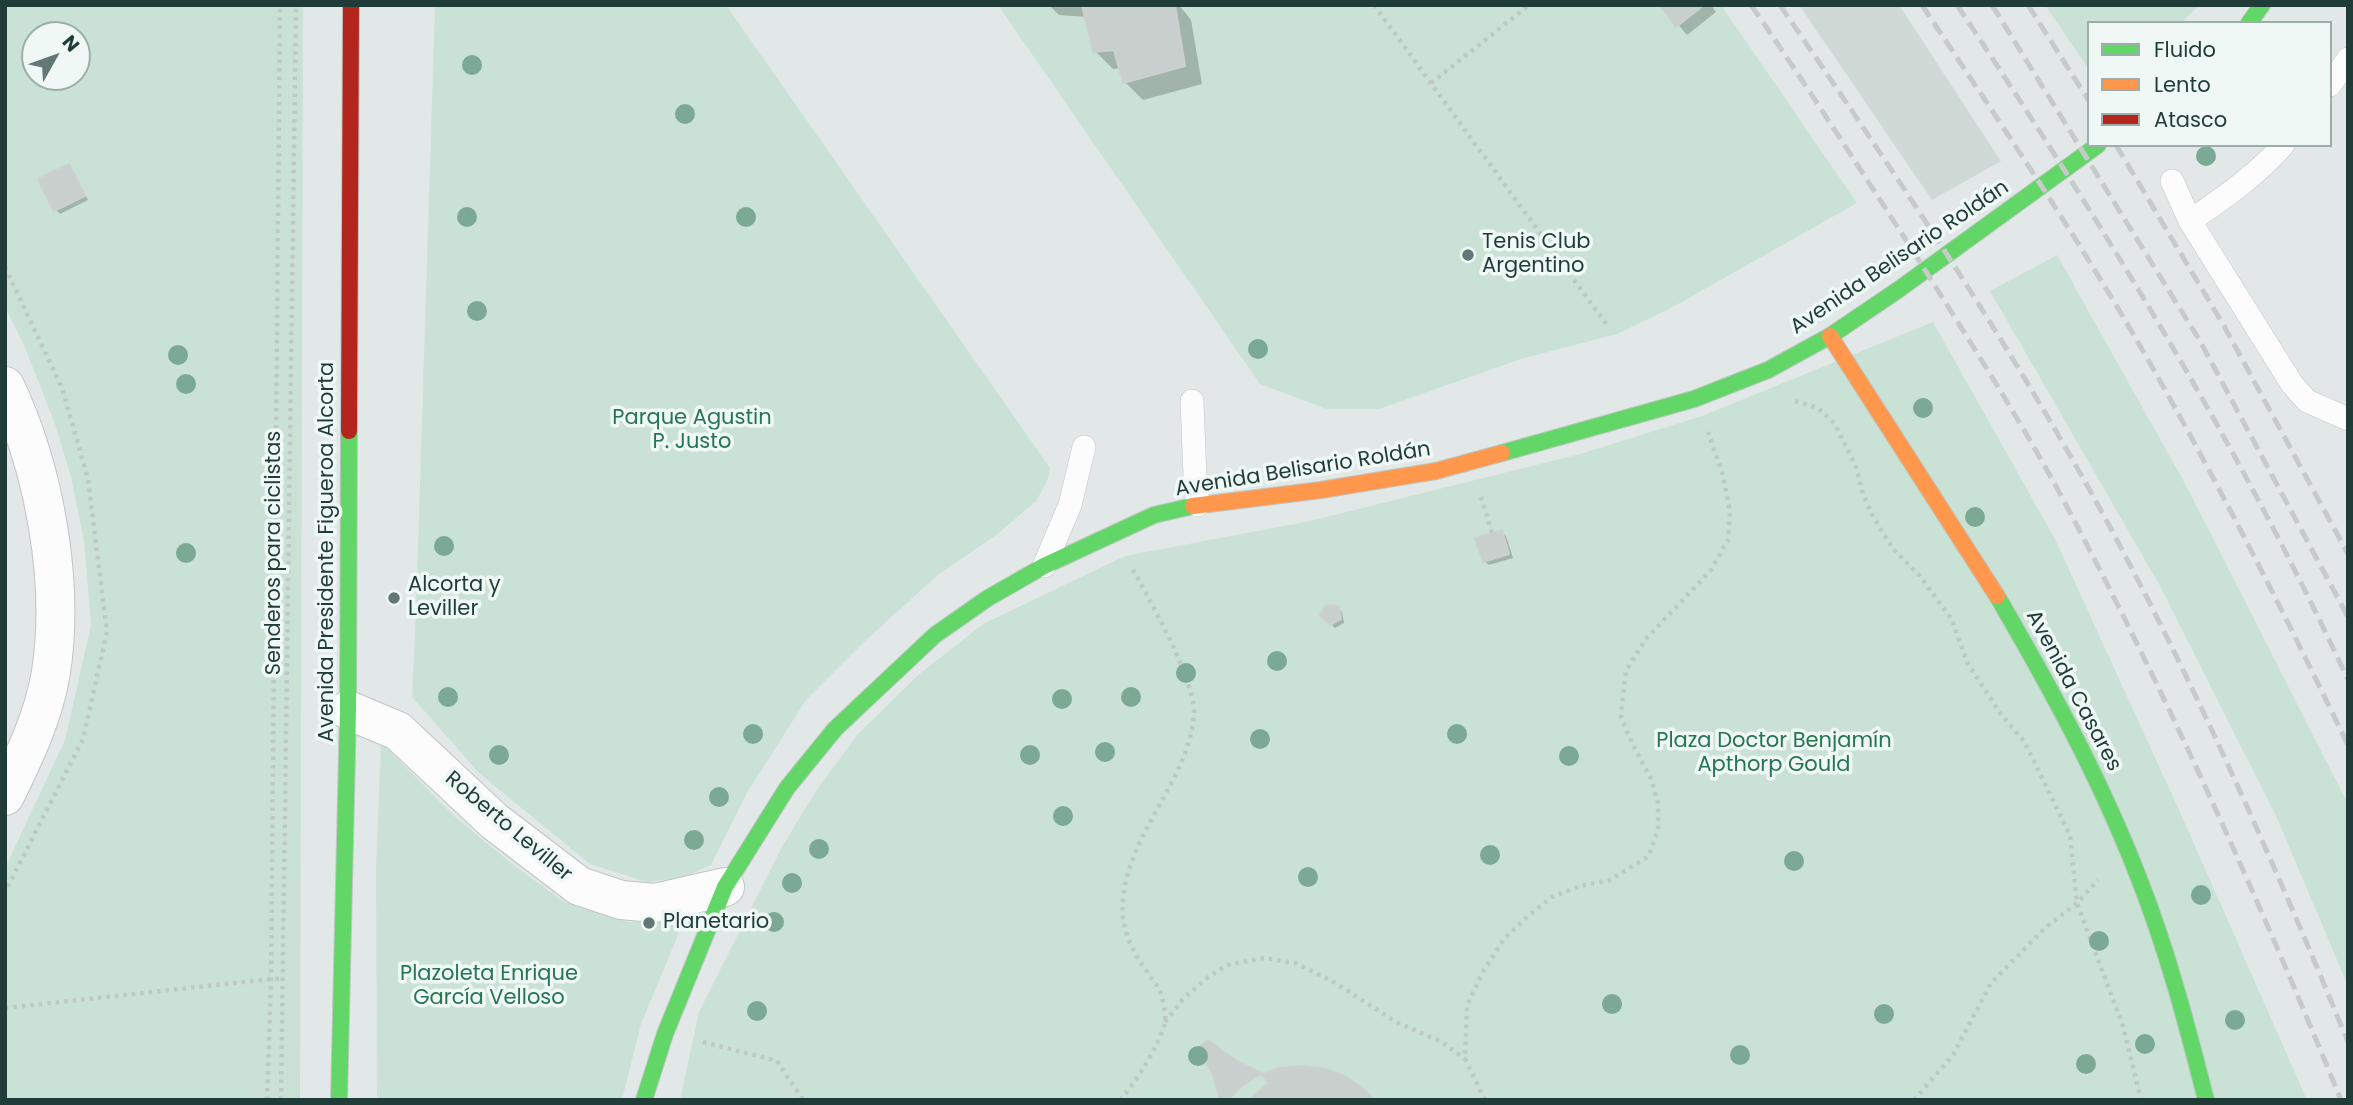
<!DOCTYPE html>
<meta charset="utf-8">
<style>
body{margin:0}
#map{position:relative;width:2353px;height:1105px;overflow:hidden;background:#e2e8e7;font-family:Poppins,sans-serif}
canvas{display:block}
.frame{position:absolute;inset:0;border:7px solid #1f3c39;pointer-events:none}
.legend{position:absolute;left:2087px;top:21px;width:245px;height:126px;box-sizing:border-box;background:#eff8f5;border:2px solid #9cadaa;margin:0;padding:9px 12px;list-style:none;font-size:21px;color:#1f3c39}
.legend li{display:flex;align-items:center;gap:14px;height:35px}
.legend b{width:35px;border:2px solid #9cadaa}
.north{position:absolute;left:21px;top:21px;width:70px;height:70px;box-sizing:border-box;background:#eff8f5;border:2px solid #9cadaa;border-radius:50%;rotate:50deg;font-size:19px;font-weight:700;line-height:28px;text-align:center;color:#1f3c39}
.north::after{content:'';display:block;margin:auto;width:24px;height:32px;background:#637876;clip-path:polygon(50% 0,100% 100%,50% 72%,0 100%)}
</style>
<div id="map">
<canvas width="2353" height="1105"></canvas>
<div class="frame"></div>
<ul class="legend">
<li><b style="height:9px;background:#63d668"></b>Fluido</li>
<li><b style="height:9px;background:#ff974d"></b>Lento</li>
<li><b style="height:9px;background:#b3261e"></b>Atasco</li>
</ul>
<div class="north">N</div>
</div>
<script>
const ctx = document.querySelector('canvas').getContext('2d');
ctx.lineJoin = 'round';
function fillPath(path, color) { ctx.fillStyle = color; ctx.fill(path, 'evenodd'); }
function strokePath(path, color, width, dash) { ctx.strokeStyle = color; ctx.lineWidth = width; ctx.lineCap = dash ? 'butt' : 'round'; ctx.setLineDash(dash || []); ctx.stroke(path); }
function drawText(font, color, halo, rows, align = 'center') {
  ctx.font = font + ' Poppins,sans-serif'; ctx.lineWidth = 7; ctx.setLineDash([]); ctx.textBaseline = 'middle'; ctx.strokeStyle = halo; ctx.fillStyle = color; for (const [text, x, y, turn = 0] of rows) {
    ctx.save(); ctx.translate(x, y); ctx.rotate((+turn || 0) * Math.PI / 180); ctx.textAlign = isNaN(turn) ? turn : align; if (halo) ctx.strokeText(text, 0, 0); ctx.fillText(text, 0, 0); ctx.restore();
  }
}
fillPath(new Path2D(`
 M1799,5h100l102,156 -69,39z`), '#cfdad7');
fillPath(new Path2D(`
 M5,5h298l-3,1095h-295v-232l60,-128 26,-115 -7,-84 -13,-64 -16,-53 -31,-79 -19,-38zM35,35h42v42h-42z
 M435,5h291l324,463 -3,14 -11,19 -37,32 -60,41 -73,66 -60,60 -58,91 -37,74 -27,12 -37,5 -57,-18 -110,-90 -68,-77 4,-87z
 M998,5h723l136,198 -186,105 -54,26 -96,25 -142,50h-52l-67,-25z
 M2045,5h155l-19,18h-92v47z
 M2057,255l131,234 160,315v182l-72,-170 -116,-230 -170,-295z
 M1933,322l123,219 128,280 123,279h-1627l19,-88 84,-167 35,-57 40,-54 59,-58 66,-52 142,-68 185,-35 270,-67 122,-38z
 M381,742l72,73 58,48 53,39 65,20 56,-4 -44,106 -19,76h-245l-1,-229z`), '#cae2d5');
fillPath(new Path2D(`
 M1049,5h130l12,15 11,64 -59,16 -18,-18 -4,-14 -8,1 -18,-18 -8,-34 -28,-2z
 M1662,5h49l5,7 -29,23z
 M69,166l19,34 -28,14 -4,-4z
 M1501,532l5,4 7,22 -24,7 -5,-4z
 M1338,608l4,4 2,11 -9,5 -13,-13z`), '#0003');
const building = new Path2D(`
 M1082,5h93l10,61 -62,17 -9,-33 -21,2z
 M1660,5h44l-28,22z
 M69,164l16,32 -31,15 -16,-32z
 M1502,530l7,24 -26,8 -8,-24z
 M1326,605l13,1 2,13 -11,6 -10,-10z
 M1208,1040l27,20 26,13 8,10 -20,17h-29l-7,-25 -15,-27z
 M1303,1066l23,3 21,8 19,14 8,9h-146l10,-11 19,-13 22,-8z`);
fillPath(building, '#c9cfcd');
strokePath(building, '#cbd1d0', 2);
const lane = new Path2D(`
 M2330,85l18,-26
 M2172,181l18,40 102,163 15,17 41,18
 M2190,221c33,-23 66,-45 93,-76
 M1192,401l3,76 3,28
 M1044,566l26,-61 14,-58`);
const street = new Path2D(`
 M5,386c39,82 60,195 46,286 -7,44 -27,85 -46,124
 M348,710l50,21 96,90 85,65 42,14 34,3 70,-16`);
const fast = new Path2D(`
 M2249,23l13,-18
 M1502,453l192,-54 74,-29 62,-34 68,-46 200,-145
 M1997,596c53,91 103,182 141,280 29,73 49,149 68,224
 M339,1100l9,-390 1,-279
 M644,1100l21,-66 60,-147 62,-99 48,-59 100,-94 53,-37 56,-32 110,-51 39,-9`);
const slow = new Path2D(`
 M1830,336l167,260
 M1193,506l128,-16 115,-19 66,-18`);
const jam = new Path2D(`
 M349,431l2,-426`);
strokePath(lane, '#bfc5c4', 24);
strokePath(street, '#bfc5c4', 40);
strokePath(fast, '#bec6c4', 18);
strokePath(slow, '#bec6c4', 18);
strokePath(jam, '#bec6c4', 18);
strokePath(new Path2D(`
 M1374,5l235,323
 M1431,83l98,-78
 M5,267l57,121 26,91 19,153 -24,107 -78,153
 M1795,401l23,7 17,16 21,43 7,27 10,23 20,32 27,27 32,44 15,42 33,51 24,28 46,94 7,68 46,123 18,74
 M1481,497l11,36
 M5,1008l266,-29h11
 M1165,1022l19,-24 23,-20 20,-13 37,-7 31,5 37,18 64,41 46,20 23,17
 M703,1042l74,19 26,39
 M267,1100l4,-121 9,-974
 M281,1100l15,-1095
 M1120,1100c14,-15 42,-59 45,-78 1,-8 -2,-23 -5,-31 -3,-7 -9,-12 -12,-18 -16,-22 -28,-45 -25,-73 5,-68 68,-122 71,-187 1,-32 -45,-116 -63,-146
 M1485,1100l-20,-41 2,-54 16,-33 21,-33 24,-23 24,-19 28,-11 30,-6 39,-24 9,-26v-27l-7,-24 -18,-34 -12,-28 2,-21 3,-25 19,-31 66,-70 17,-30 2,-29 -8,-39 -14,-40
 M1914,1100l39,-45 38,-72 55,-56 31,-24 21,-23`), '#bfc8c7', 4.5, [3.5, 5]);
strokePath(lane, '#fbfcfb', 23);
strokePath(street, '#fbfcfb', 38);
strokePath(fast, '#63d668', 16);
strokePath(slow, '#ff974d', 16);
strokePath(jam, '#b3261e', 16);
strokePath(new Path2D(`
 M1751,5c56,81 109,164 162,246 52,83 106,166 152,252 103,194 193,394 276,597
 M1780,5c107,157 215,316 308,482 98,176 183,368 260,555
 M1922,5c80,121 162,241 233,367 69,122 132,247 193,373
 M1957,5c143,215 283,441 391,675
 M1992,5l208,336 148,276
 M2028,5l61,96
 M2116,145l108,181 124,228`), '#c6caca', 5, [14, 7]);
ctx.fillStyle = '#7ba994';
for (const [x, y] of [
 [472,65],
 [685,114],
 [2206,156],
 [467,217],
 [746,217],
 [477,311],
 [1258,349],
 [178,355],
 [186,384],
 [1923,408],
 [1975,517],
 [444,546],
 [186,553],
 [1277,661],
 [1186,673],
 [448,697],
 [1131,697],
 [1062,699],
 [753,734],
 [1457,734],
 [1260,739],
 [1105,752],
 [499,755],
 [1030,755],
 [1569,756],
 [719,797],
 [1063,816],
 [694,840],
 [819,849],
 [1490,855],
 [1794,861],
 [1308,877],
 [792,883],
 [2201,895],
 [774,922],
 [2099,941],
 [1612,1004],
 [757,1011],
 [1884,1014],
 [2235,1020],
 [2145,1044],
 [1740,1055],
 [1198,1056],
 [2086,1064]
]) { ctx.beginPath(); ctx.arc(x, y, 10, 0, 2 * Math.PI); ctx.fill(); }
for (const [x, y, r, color] of [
 [1468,255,7,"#637876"],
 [394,598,7,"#637876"],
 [649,923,7,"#637876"]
]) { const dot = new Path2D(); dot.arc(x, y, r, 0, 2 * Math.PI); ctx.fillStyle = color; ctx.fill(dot); strokePath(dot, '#eff8f5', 2.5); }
drawText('21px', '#1f3c39', '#eff8f5', [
 ["Tenis Club",1482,243],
 ["Argentino",1482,267],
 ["Alcorta y",408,586],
 ["Leviller",408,610],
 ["Planetario",663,923]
], 'left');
drawText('21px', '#1f3c39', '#eff8f5', [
 ["Avenida Belisario Roldán",1900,258,-34],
 ["Avenida Belisario Roldán",1303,470,-9],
 ["Avenida Presidente Figueroa Alcorta",328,552,-90],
 ["Senderos para ciclistas",275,553,-90],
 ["Avenida Casares",2073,691,62],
 ["Roberto Leviller",508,827,40]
]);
drawText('21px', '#267651', '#eff8f5', [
 ["Parque Agustin",692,419],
 ["P. Justo",692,443],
 ["Plaza Doctor Benjamín",1774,742],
 ["Apthorp Gould",1774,766],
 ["Plazoleta Enrique",489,975],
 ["García Velloso",489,999]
]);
</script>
